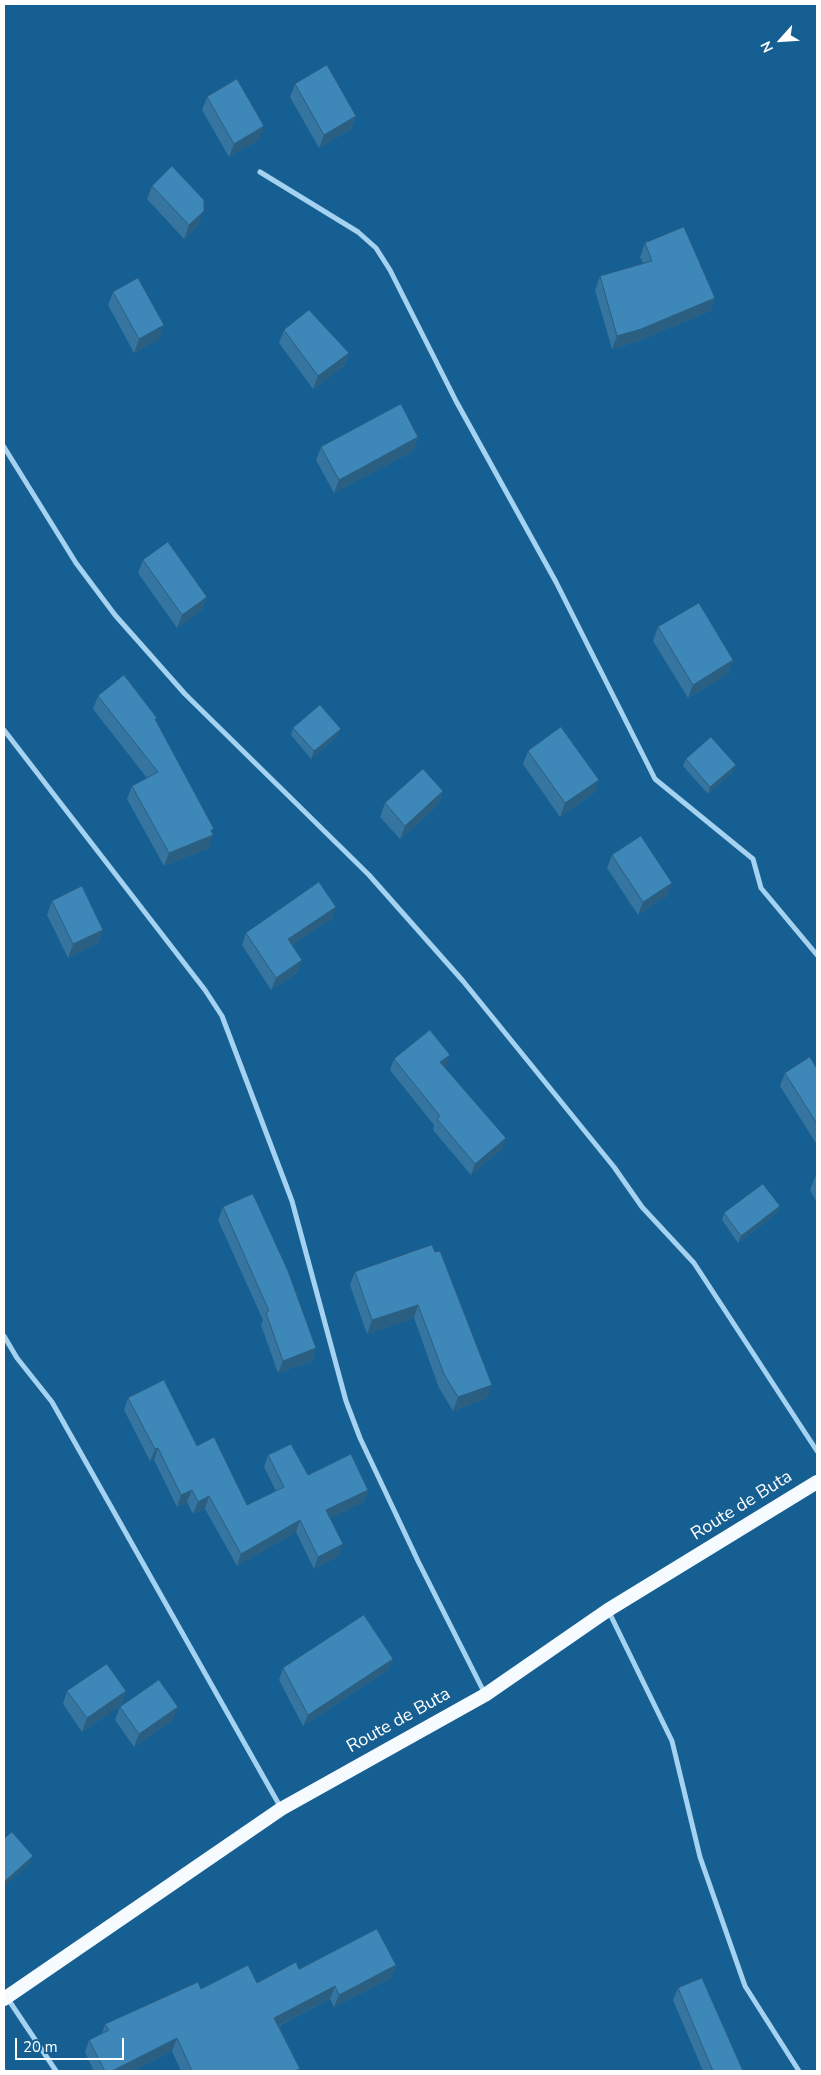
<!DOCTYPE html>
<style>
body{margin:0}
#map{position:relative;width:821px;height:2075px;overflow:hidden;background:#165f92;font-family:"Nunito Sans",sans-serif}
canvas{display:block}
.frame{position:absolute;inset:0;border:5px solid #fff;pointer-events:none}
.north{position:absolute;left:756px;top:15px;width:50px;height:50px;-webkit-text-stroke:4px #165f92;paint-order:stroke;rotate:244deg;font-size:14px;font-weight:700;line-height:20px;text-align:center;color:#fff}
.north::after{content:'';display:block;margin:auto;width:18px;height:22px;background:#fff;clip-path:polygon(50% 0,100% 100%,50% 72%,0 100%)}
.scale{position:absolute;left:15px;top:2038px;width:109px;height:22px;box-sizing:border-box;border:2px solid #fff;border-top:0;padding-left:6px;font-size:15px;line-height:18px;white-space:nowrap;color:#fff;-webkit-text-stroke:4px #165f92;paint-order:stroke}
</style>
<div id="map">
<canvas width="821" height="2075"></canvas>
<div class="frame"></div>
<div class="north">N</div>
<div class="scale">20 m</div>
</div>
<script>
const ctx = document.querySelector('canvas').getContext('2d');
ctx.lineJoin = 'round';
function strokePath(path, color, width, dash) { ctx.strokeStyle = color; ctx.lineWidth = width; ctx.lineCap = dash ? 'butt' : 'round'; ctx.setLineDash(dash || []); ctx.stroke(path); }
function fillPath(path, color) { ctx.fillStyle = color; ctx.fill(path, 'evenodd'); }
function drawText(font, color, halo, rows, align = 'center') {
  ctx.font = font + ' "Nunito Sans",sans-serif'; ctx.lineWidth = 5; ctx.setLineDash([]); ctx.textBaseline = 'middle'; ctx.strokeStyle = halo; ctx.fillStyle = color; for (const [text, x, y, turn = 0] of rows) {
    ctx.save(); ctx.translate(x, y); ctx.rotate((+turn || 0) * Math.PI / 180); ctx.textAlign = isNaN(turn) ? turn : align; if (halo) ctx.strokeText(text, 0, 0); ctx.fillText(text, 0, 0); ctx.restore();
  }
}
strokePath(new Path2D(`
 M260,172l98,60 18,16 14,22 66,131 100,181 99,197 98,80 8,29 56,67
 M4,447l72,116 39,52 70,79 184,181 94,106 151,186 28,40 52,56 123,188
 M4,730l201,260 17,26 70,185 54,200 14,37 58,123 67,133
 M4,1336l13,22 35,44 229,406
 M608,1610l64,131 28,116 45,129 54,85
 M8,1999l48,72`), '#a4d2f0', 5);
strokePath(new Path2D(`
 M4,1999l277,-190 204,-114 123,-85 209,-128`), '#f6fbff', 14);
fillPath(new Path2D(`
 M295,84l61,32 -5,13 -32,19 -29,-51z
 M207,97l52,43 -30,17 -27,-47z
 M152,186l47,38 -15,15 -37,-40z
 M645,243l70,55 -5,13 -74,31 -24,7 -17,-59 5,-14 43,-12 -3,-7z
 M113,292l46,47 -25,14 -26,-48z
 M284,330l65,23 -5,13 -31,23 -34,-46z
 M418,437l-5,14 -79,42 -18,-33 5,-13z
 M143,560l59,50 -25,18 -39,-55z
 M658,627l75,33 -5,14 -40,24 -35,-57z
 M98,696l58,25 56,112 -3,15 -45,18 -37,-67 5,-13 15,-8 -54,-69z
 M293,728l45,8 -27,23 -20,-24z
 M528,751l71,29 -5,13 -34,24 -37,-53z
 M686,759l47,13 -25,22 -25,-28z
 M443,791l-5,14 -38,34 -20,-22 5,-14z
 M612,855l55,41 -29,19 -31,-47z
 M52,901l51,29 -5,13 -30,15 -21,-43z
 M332,919l-40,26 6,27 -27,18 -29,-45 4,-12z
 M394,1059l52,7 -2,1 58,82 -31,26 -38,-45 1,-5 -44,-55z
 M817,1069v76l-37,-59 5,-13z
 M817,1175v28l-7,-13 5,-13z
 M780,1206l-3,7 -39,30 -16,-23 2,-7z
 M223,1207l93,141 -4,13 -34,12 -17,-48 2,-5 -45,-100z
 M432,1245l55,153 -34,13 -14,-23 -25,-70 -47,16 -17,-49 5,-13z
 M128,1398l69,48 50,59 29,-14 -12,-24 4,-12 40,20 60,15 -4,12 -34,16 9,38 -25,13 -18,-37 -59,34 -32,-57 -12,5 -6,-12 -10,5 -23,-47 -4,1 -26,-51z
 M393,1659l-5,11 -85,56 -24,-46 4,-12z
 M67,1691h59l-5,14 -39,27 -19,-28z
 M120,1707l53,13 -39,27 -19,-27z
 M396,1965l-5,13 -57,29 -4,-8 -51,27 21,43 -1,2h-118l-9,-20 -40,20h-38l-9,-19 4,-12 13,-6 3,-10 96,-35 56,-6 42,-14z
 M678,1988l65,83h-40l-30,-71z`), '#35759f');
fillPath(new Path2D(`
 M356,116l-5,13 -32,19 5,-13z
 M264,126l-5,14 -30,17 5,-13z
 M204,211l-5,13 -15,15 5,-14z
 M715,298l-5,13 -74,31 -24,7 5,-13z
 M164,325l-5,14 -25,14 5,-14z
 M349,353l-5,13 -31,23 5,-13z
 M418,437l-5,14 -79,42 5,-13z
 M207,597l-5,13 -25,18 5,-13z
 M733,660l-5,14 -40,24 5,-13z
 M341,729l-3,7 -27,23 3,-8z
 M736,765l-3,7 -25,22 2,-7z
 M599,780l-5,13 -34,24 5,-14z
 M443,791l-5,14 -38,34 5,-13z
 M214,829l-3,7 2,-1 -4,13 -45,18 5,-13z
 M672,883l-5,13 -29,19 5,-13z
 M336,907l-4,12 -49,32 5,-12z
 M103,930l-5,13 -30,15 5,-14z
 M302,960l-4,12 -27,18 5,-12z
 M450,1055l-4,11 -10,7 4,-11z
 M506,1138l-4,11 -31,26 4,-11z
 M780,1206l-3,7 -39,30 3,-7z
 M418,1305l-4,13 -47,16 5,-14z
 M316,1348l-4,13 -34,12 5,-12z
 M492,1385l-5,13 -34,13 5,-14z
 M158,1448l-4,12 -4,1 5,-12z
 M192,1490l-5,12 -10,5 4,-12z
 M368,1490l-4,12 -43,21 5,-13z
 M209,1496l-4,13 -12,5 5,-12z
 M300,1520l-4,12 -59,34 4,-12z
 M343,1544l-4,12 -25,13 4,-12z
 M393,1659l-5,11 -85,56 5,-11z
 M126,1691l-5,14 -39,27 5,-14z
 M178,1707l-5,13 -39,27 5,-13z
 M33,1856l-3,7 -26,24v-5z
 M396,1965l-5,13 -57,29 5,-12z
 M335,1986l-5,13 -60,31 4,-12z
 M177,2038l-5,13 -40,20h-20z`), '#2b5f82');
const building = new Path2D(`
 M327,65l29,51 -32,19 -29,-51z
 M237,79l27,47 -30,18 -27,-47z
 M172,166l32,34v11l-15,14 -37,-39z
 M684,227l31,71 -74,31 -24,7 -17,-60 52,-15 -7,-18z
 M138,278l26,47 -25,14 -26,-47z
 M309,310l40,43 -31,23 -34,-46z
 M401,404l17,33 -79,43 -18,-33z
 M168,542l39,55 -25,18 -39,-55z
 M699,603l34,57 -40,25 -35,-58z
 M124,675l33,43 -2,1 59,110 -3,1 2,5 -44,18 -37,-67 26,-14 -60,-76z
 M320,705l21,24 -27,22 -21,-23z
 M561,727l38,53 -34,23 -37,-52z
 M711,737l25,28 -26,22 -24,-28z
 M423,769l20,22 -38,35 -20,-23z
 M641,836l31,47 -29,19 -31,-47z
 M319,882l17,25 -48,32 14,21 -26,18 -30,-45z
 M82,886l21,44 -30,14 -21,-43z
 M430,1030l20,25 -10,7 66,76 -31,26 -38,-45 3,-3 -46,-57z
 M810,1057l7,12v55l-32,-51z
 M763,1184l17,22 -39,30 -17,-23z
 M253,1194l35,77 28,77 -33,13 -17,-48 3,-2 -46,-104z
 M432,1245l3,7 5,-1 52,134 -34,12 -14,-23 -26,-69 -46,15 -17,-48z
 M164,1380l33,66 17,-9 33,68 37,-18 -16,-32 23,-11 17,31 43,-21 17,36 -42,20 17,34 -25,13 -18,-37 -59,34 -32,-58 -11,6 -6,-12 -11,5 -23,-47 -3,1 -27,-51z
 M364,1615l29,44 -85,56 -25,-47z
 M107,1664l19,27 -39,27 -20,-27z
 M159,1680l19,27 -39,27 -19,-27z
 M12,1832l21,24 -29,26v-43z
 M377,1929l19,36 -57,30 -4,-9 -61,32 26,51 -5,2h-103l-15,-33 -65,33h-7l-16,-31 20,-10 -4,-6 93,-42 3,7 47,-24 9,18 39,-21 3,7z
 M702,1978l41,93h-30l-35,-83z
 M4,2065l3,6h-3z`);
fillPath(building, '#3e88b9');
strokePath(building, '#2b5f82', 1);
drawText('18px', '#fff', '#165f92', [
 ["Route de Buta",742,1506,-32],
 ["Route de Buta",399,1721,-29]
]);
</script>
